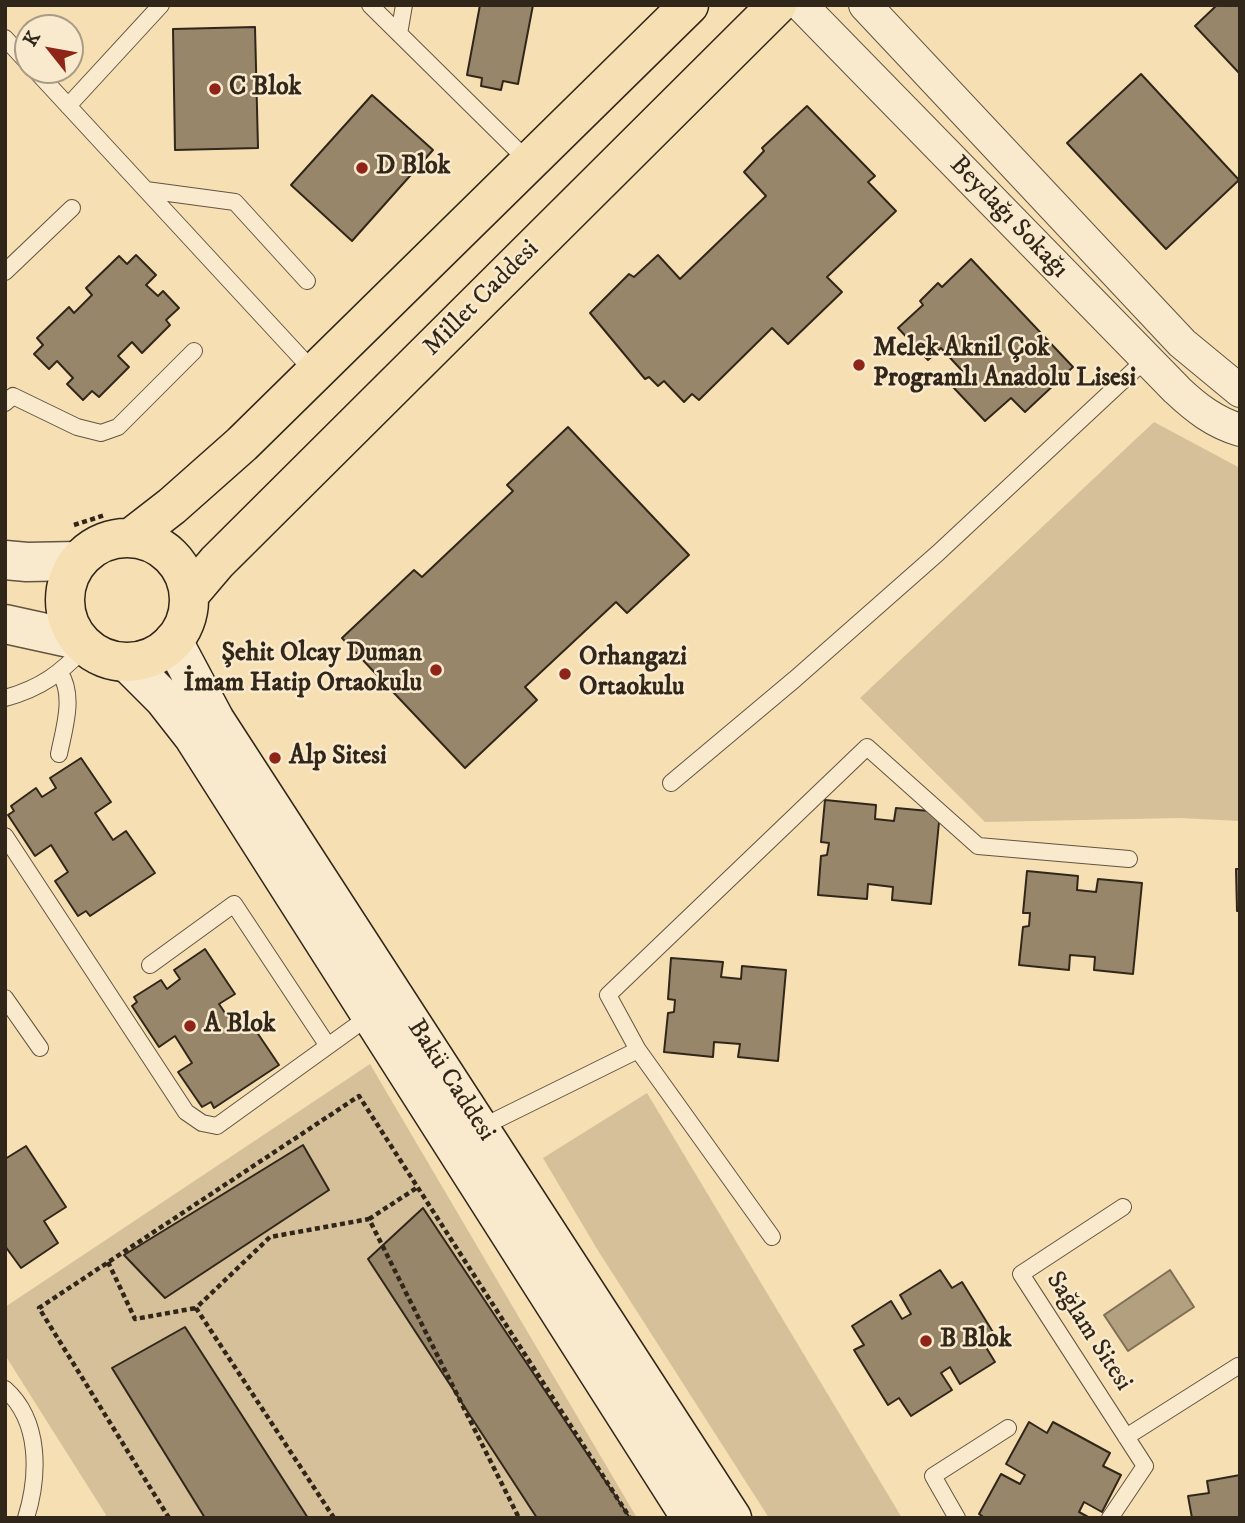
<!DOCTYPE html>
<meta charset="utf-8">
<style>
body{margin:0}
#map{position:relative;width:1245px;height:1523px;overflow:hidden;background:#f6dfb3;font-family:"IM FELL DW Pica",serif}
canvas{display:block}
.frame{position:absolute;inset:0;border:7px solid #31261a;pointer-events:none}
.north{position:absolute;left:14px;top:14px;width:70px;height:70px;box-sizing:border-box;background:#f9eace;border:2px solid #a99c86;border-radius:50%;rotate:301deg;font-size:19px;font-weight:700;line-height:28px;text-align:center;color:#31261a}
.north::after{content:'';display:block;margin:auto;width:24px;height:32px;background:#8f2418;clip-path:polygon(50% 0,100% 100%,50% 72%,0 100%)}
</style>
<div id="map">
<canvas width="1245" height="1523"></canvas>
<div class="frame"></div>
<div class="north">K</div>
</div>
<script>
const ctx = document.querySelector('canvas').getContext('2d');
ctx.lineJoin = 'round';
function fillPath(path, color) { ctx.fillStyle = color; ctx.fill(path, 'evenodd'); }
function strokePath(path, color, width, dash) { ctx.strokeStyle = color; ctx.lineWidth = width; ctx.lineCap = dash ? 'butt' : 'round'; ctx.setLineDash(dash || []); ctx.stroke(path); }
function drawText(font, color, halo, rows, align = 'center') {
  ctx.font = font + ' "IM FELL DW Pica",serif'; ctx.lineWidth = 5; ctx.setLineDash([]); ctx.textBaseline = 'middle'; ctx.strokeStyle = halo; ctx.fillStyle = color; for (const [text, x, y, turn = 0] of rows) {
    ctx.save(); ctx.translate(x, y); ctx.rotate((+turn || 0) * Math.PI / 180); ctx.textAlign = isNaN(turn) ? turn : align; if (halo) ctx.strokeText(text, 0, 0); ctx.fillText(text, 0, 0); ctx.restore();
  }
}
fillPath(new Path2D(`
 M1154,422l86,46v353l-60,-3 -195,4 -125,-124z
 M370,1064l267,454h-534l3,-3 -101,-160v-48z
 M647,1093l255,425h-133l-172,-269 -54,-91z`), '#d5c099');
const water = new Path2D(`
 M1170,1270l24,37 -66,44 -24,-36z`);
fillPath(water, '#b3a07f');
strokePath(water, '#7f6f57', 2);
const building = new Path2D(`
 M480,5h53l-15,79 -15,-3 -2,9 -20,-4 1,-8 -15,-3z
 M1217,5h23v69l-45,-48z
 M255,27l3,121 -83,2 -2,-121z
 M1141,74l98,106 -73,69 -99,-106z
 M372,95l61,55 -81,91 -61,-56z
 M807,106l68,70 -7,6 28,29 -69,66 15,15 -54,52 -16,-16 -73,72 -7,-6 -8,8 -20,-21 -6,5 -9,-9 -4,2 -55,-66 39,-39 5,3 24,-22 22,24 86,-83 -22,-24 20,-21 -2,-3z
 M136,255l20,20 -10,10 12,11 5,-5 16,17 -13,12 4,5 -28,28 -10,-11 -14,14 11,11 -30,30 -7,-6 -9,9 -16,-16 6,-6 -16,-17 -8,8 -15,-15 9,-9 -6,-7 32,-31 5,6 18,-18 -6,-7 33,-32 8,8z
 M971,259l102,108 -48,45 -14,-14 -26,23 -32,-34 13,-12 -25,-27 -13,12 -30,-32 25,-23 -3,-4 18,-18 4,4z
 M568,427l121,128 -62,58 -11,-11 -91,85 12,13 -72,68 -123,-130 72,-68 8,7 91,-86 -6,-6z
 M81,758l30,44 -16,11 18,27 13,-9 29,42 -65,43 -4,-5 -8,5 -23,-35 13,-9 -17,-27 -16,11 -27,-41 6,-4 -3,-5 25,-18 6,9 14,-9 -6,-10z
 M825,800l51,5 -1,14 19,2 2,-13 44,4 -9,92 -39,-4 1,-13 -25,-3 -1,15 -49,-4 3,-39 6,-1 2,-12 -8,-1z
 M1236,869h4v42h-3z
 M1027,871l51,5 -1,14 19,2 2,-13 44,4 -9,91 -39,-4 1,-13 -25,-2 -1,15 -50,-5 4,-38 6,-1 1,-13h-7z
 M205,949l30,45 -16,10 18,27 13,-9 29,43 -65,43 -3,-6 -9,5 -24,-35 14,-9 -17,-27 -16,11 -27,-41 5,-4 -3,-5 27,-17 6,9 13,-10 -6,-9z
 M671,958l52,4 -2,15 20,2 1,-13 44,4 -8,91 -40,-4 2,-13 -26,-2 -1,15 -49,-5 4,-39 6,-1 1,-12 -7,-1z
 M303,1145l26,45 -164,108 -41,-43z
 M26,1146l40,61 -22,14 14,22 -37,25 -16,-22v-87z
 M423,1208l207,310h-93l-169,-259z
 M940,1270l12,18 10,-6 34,55 -12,7 11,18 -35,22 -10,-17 -9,6 11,17 -41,26 -12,-18 -11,7 -34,-55 10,-5 -12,-19 39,-25 11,18 9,-5 -11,-19z
 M185,1327l123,191h-103l-93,-150z
 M1029,1422l18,11 6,-11 57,31 -7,13 18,9 -19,37 -18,-10 -5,10 11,6h-105l-6,-4 22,-40 19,10 5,-9 -19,-11z
 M1240,1475v43h-48l-4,-22 21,-3 -2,-12z`);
fillPath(building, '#97866a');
strokePath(building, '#31261a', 2);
const service = new Path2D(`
 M370,5l159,157
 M399,34l5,-29
 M5,38l23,25
 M35,70l280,303
 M68,106l93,-101
 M146,190l89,12 72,79
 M5,272l67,-64
 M5,403l8,-7 64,31 24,6 17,-6 76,-76
 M5,698c37,-10 55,-25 81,-51
 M59,754c5,-25 16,-58 1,-81
 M671,783l124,-104 143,-126 208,-194
 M5,836l181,276 16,11 15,3 154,-111
 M150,965l84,-61 94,142
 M5,998l35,50
 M638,1050l-30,-55 259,-248 111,99 151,13
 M480,1128l158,-78 134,187
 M5,1389c36,32 34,87 21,129
 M1126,1437l112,-71
 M957,1518l-24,-42 75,-48
 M1110,1518l35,-52 -124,-192 102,-67`);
const minor = new Path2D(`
 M801,5l376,385c19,18 37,32 63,40
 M865,5l317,338 58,48`);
const tertiary = new Path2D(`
 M5,560l22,2 51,-1
 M5,624l73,16`);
const secondary = new Path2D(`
 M173,641l42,79 517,798
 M128,663l36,36 29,37 498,782`);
const primary = new Path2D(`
 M132,537l40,-31 70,-62 447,-439
 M65 600a62 62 0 1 1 124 0a62 62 0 1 1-124 0Z
 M189,595l28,-33 560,-557`);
strokePath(service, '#625440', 18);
strokePath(minor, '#625440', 34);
strokePath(tertiary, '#625440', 41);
strokePath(secondary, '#31261a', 41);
strokePath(primary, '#31261a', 41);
strokePath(new Path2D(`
 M74,525l31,-10
 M369,1219l49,-32
 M108,1262l27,57 61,-11
 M169,1518l-130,-210 320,-212 271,422
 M334,1518l-138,-210 74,-71 99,-18 150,299`), '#31261a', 4.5, [5, 3.5]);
strokePath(service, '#f9eace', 16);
strokePath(minor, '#f9eace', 32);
strokePath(tertiary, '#f9eace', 38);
strokePath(secondary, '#f9eace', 38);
strokePath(primary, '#f6dfb3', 38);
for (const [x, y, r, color] of [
 [215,89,7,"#8f2418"],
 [362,168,7,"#8f2418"],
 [859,365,7,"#8f2418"],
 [436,670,7,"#8f2418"],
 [565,674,7,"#8f2418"],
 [275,758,7,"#8f2418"],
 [190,1026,7,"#8f2418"],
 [926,1341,7,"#8f2418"]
]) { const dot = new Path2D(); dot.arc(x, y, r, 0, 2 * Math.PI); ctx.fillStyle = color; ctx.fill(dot); strokePath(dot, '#f9eace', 2.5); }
drawText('bold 26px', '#31261a', '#f9eace', [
 ["C Blok",229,89],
 ["D Blok",376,168],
 ["Melek Aknil Çok",873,350],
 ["Programlı Anadolu Lisesi",873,380],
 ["Şehit Olcay Duman",422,655,"right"],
 ["İmam Hatip Ortaokulu",422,685,"right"],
 ["Orhangazi",579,659],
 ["Ortaokulu",579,689],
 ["Alp Sitesi",289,758],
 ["A Blok",204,1026],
 ["B Blok",940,1341]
], 'left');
drawText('26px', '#31261a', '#f9eace', [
 ["Beydağı Sokağı",1008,218,46],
 ["Millet Caddesi",482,299,-45],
 ["Bakü Caddesi",450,1081,57],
 ["Sağlam Sitesi",1088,1332,57]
]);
</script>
